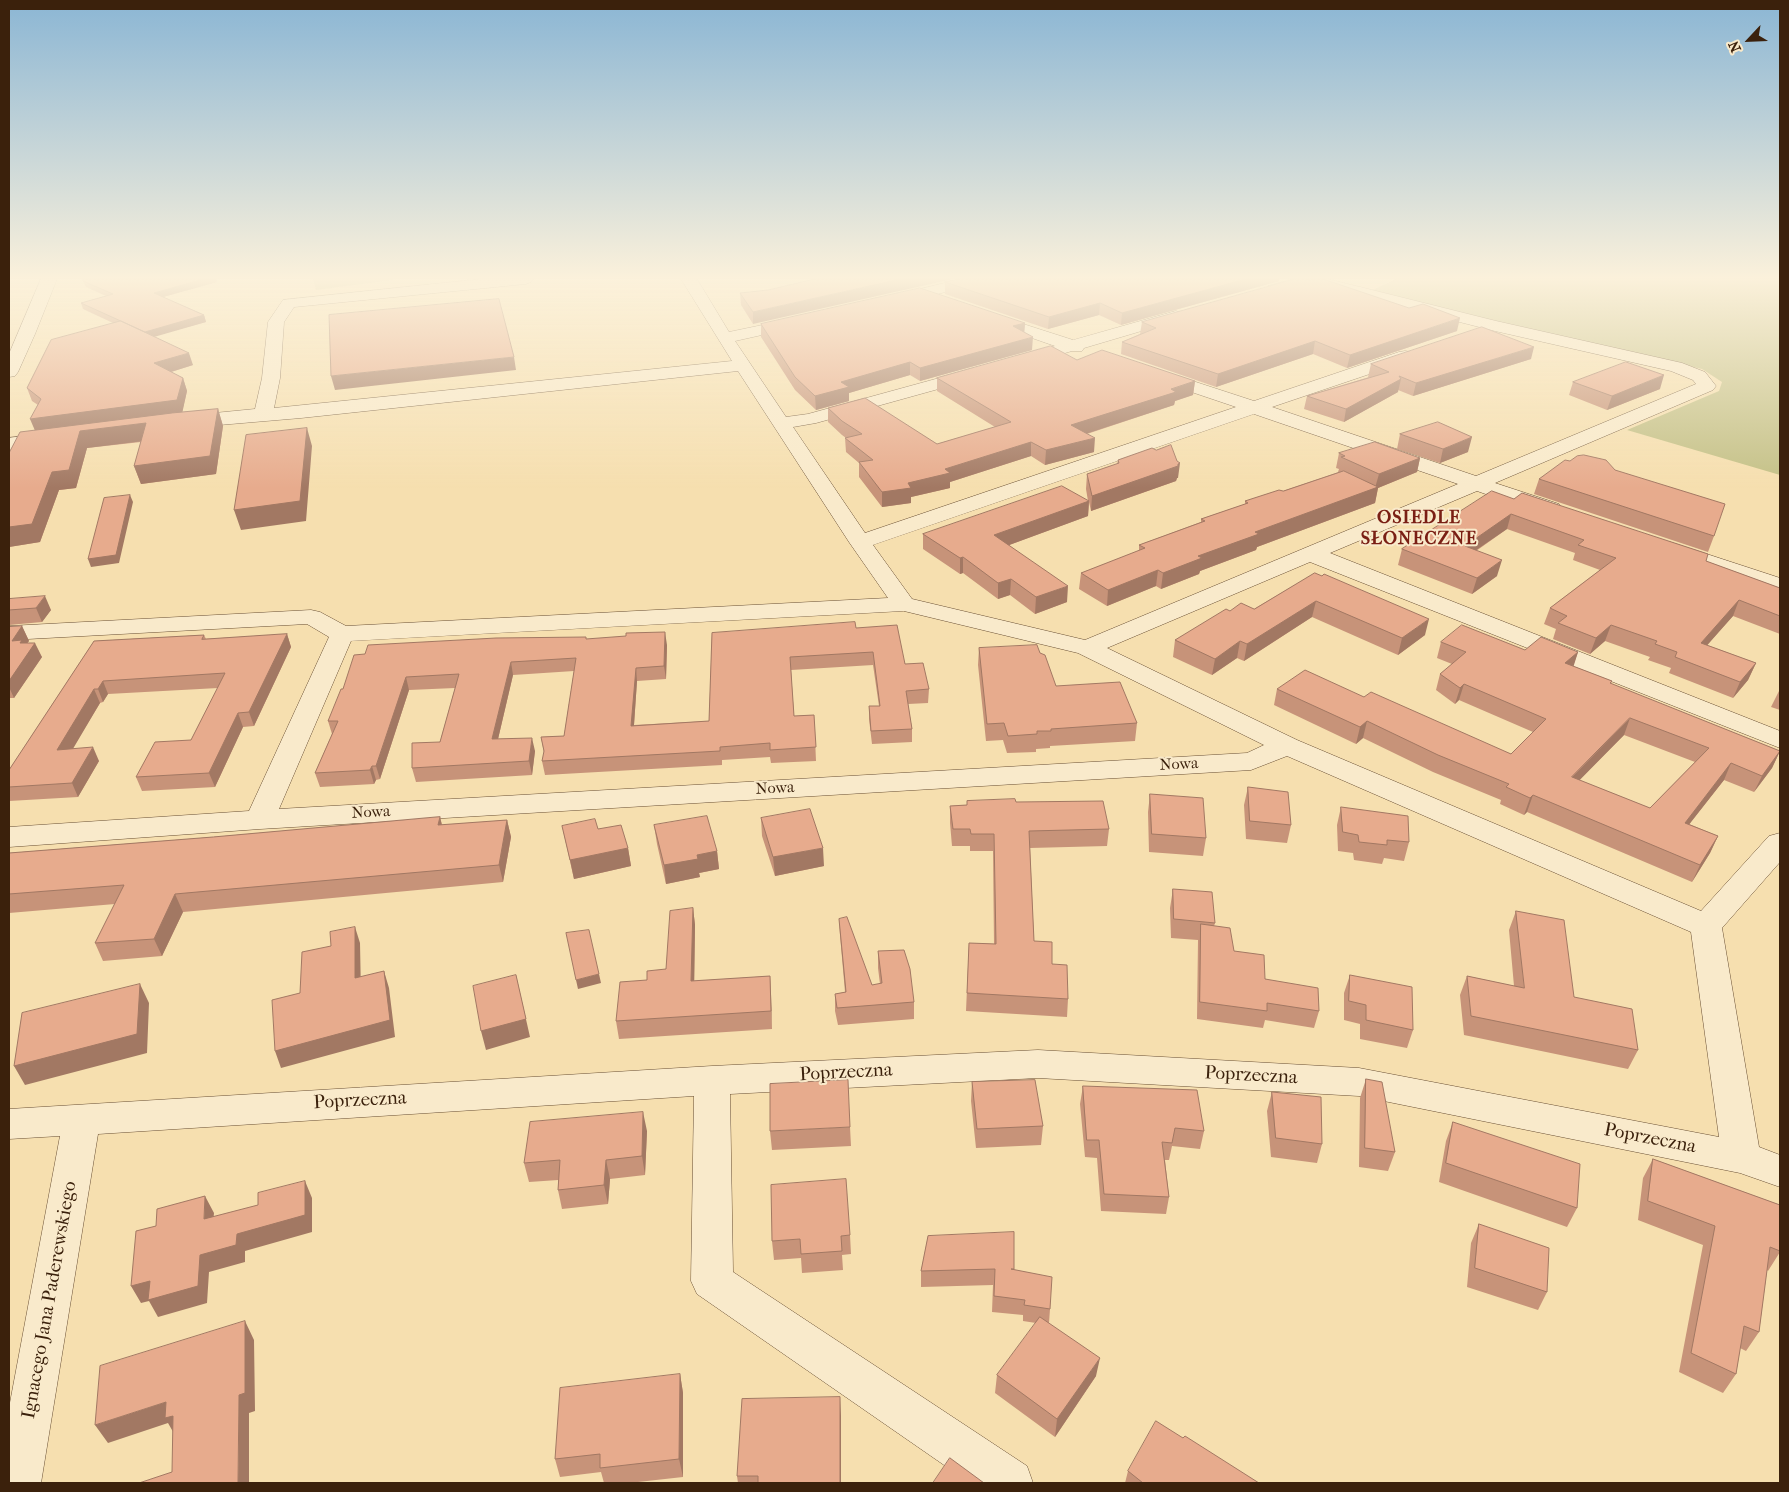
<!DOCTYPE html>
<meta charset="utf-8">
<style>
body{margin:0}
#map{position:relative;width:1789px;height:1492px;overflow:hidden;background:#f6dfaf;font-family:"IM FELL French Canon",serif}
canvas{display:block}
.frame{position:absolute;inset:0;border:10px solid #3b210c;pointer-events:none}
.north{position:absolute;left:1724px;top:15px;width:50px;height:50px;-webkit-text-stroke:4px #f9eacb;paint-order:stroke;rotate:245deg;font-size:14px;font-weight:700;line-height:20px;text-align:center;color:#3b210c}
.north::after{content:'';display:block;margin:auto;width:18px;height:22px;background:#3b210c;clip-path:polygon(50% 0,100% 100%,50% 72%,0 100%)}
</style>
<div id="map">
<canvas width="1789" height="1492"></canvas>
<div class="frame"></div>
<div class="north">N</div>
</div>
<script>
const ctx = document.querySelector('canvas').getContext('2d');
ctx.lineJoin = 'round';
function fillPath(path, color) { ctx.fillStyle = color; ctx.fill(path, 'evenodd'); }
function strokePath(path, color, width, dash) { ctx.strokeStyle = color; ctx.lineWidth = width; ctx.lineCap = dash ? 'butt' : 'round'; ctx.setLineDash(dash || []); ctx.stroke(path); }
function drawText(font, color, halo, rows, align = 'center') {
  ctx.font = font + ' "IM FELL French Canon",serif'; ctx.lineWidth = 4; ctx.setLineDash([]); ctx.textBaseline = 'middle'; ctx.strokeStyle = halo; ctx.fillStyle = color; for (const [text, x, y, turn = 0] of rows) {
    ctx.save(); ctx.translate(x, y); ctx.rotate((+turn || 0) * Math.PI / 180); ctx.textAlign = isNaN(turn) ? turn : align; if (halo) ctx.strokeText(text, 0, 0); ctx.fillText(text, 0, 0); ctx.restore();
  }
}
fillPath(new Path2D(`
 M313,279h80v1l-77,10z
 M1396,279h384v196l-153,-45 92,-39 3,-9 -20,-13 -334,-77z`), '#c3c086');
const minor = new Path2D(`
 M41,279h16l-22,55 -17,38 -3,4 -6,1v-23z
 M481,279h53l-3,3 -5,2 -232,23 -10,15 -4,56 -6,30 458,-47 -51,-82h16l32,53 67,-14 6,2 2,3 -2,3 -67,15 51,76 22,-3 164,-45 6,1 3,4 -3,4 -162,45 -23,4 72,106 371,-126 -83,-28 -3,-4 3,-4 6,-1 95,31 145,-49 6,-1 6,1 3,4 -3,4 -139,47 204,69 220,-92 -3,-4 -22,-9 -176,-40 -185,-47 -37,10 -5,-2 -3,-3 3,-3 25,-7h35l168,42 186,42 23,9 11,14 -3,4 -218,93 64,21 3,5 -3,5 -8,1 -8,-1 -66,-23 -147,62 450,178v17l-470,-186 -203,86 190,92 404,171 68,-75 11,-3v29l-58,66 37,219 21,8v32l-40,-14 -381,-77 -321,-18 -308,16 3,178 294,194 6,17h-63l-273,-189 -6,-13 3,-185 -596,38 -57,349h-32v-75l51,-272 -51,3v-30l703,-43 326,-16 321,18 360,69 -28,-205 -404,-176 -36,14 -991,59 -251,18v-20l240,-16 80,-174 -22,-13 -298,16v-14l302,-16 9,2 26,14 542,-28 -39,-56 -111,-171 -437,47 -117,10 -7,-2 -2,-4 2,-4 7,-2 71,-7 7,-31 6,-56 15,-22zM1254,414l204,70 -373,156 -173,-41 -39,-54zM904,611l174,42 186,92 -17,8 -968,56 72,-168z
 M961,279h27l-3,3 -91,23 -6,-2 -2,-3 2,-3z
 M1176,311l6,2 2,3 -2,3 -98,29 -2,3h-10l-49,14 -6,-1 -3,-4 3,-4 38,-10 -72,-25 -2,-3 2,-3 6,-2 84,27z
 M52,432l7,2 3,4 -3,4 -50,8v-12z
 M1670,542l110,36v15l-118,-39 -3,-5 3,-5z`);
strokePath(minor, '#6a5035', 1);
fillPath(minor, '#f9eacb');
fillPath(new Path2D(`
 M959,279h320v2l-158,44 -22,-10 -51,14 -103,-35v-12z
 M83,281l134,1 -54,15 41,18 2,7 -52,14 39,29 -22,7 12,6 4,13 -5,21 36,-3 5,17 -7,48 -75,10 -7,-18 7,-24 -54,6 -11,40 -17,2 -19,52 -31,5v-94l26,-23 3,-25 -6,-4 -5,-13 86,-65 -30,-14 -2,-6 25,-7 -20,-9z
 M768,290l-15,34 -12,-19 -1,-12z
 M1142,322l315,9 -110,37 -34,-14 -97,33 -95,-33 1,-12 18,-8z
 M1025,323l-1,9 8,18 -112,31 -10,-6 -61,18v8l-33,9 -21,-20 -34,-53v-13z
 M1531,359l-118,37 -15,-6v2l-54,30 -40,-13 3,-13 62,-19h-1l3,-13z
 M1077,360l118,21 -2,14 -18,6 -1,4 -87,29 7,18 -49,13 -14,-9 -81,26v6l-39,9v6l-29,4 -23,-30v-14l-13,-11 -1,-14h1l-4,-3 -14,-13v-14l109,36 58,-17 -58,-36v-13z
 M1573,382l87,7 -53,21 -38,-15z
 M1400,434l68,18 -28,11 -43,-14z
 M1339,453l81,5 -3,14 -39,16 -3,15 -118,44 -1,3 -56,21 -1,3 -38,15 -5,-3 -49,20 -28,-17 2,-16 58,-22v-6l62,-23v-3l44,-15v-3l38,-10 56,-19h-1l1,-3 -3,-1z
 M1118,460l60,18h-1l-1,3 -85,30 -2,-9 -1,14 -79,29 58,57 -32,12 -25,-19 -12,4 -35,-26 -3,1 -37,-25v-15l165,-33 -2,-12 1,-15 30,-10z
 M1570,461l45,9 99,66 -6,16 -174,-58 5,-15z
 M1514,499l192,62 74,27v46l-47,-18 -26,29 49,18 -8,17 -15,18 -64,-25 2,-5 -23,-8 2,-3 -45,-16 -15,13 -37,-15 3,-10 -12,-5 6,-16 50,-38 -27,-10 2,-7 -68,-24 -31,22 21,25 -25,18 -74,-29 4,-16z
 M1315,573l110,62 -27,20 -86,-38 -68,44 -7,-3 -25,17 -39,-18 2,-17 55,-29 24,-2z
 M9,599l42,11 -9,12 -33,3z
 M22,626l7,15 -2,2 15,14 -28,41h-4l-1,3v-74z
 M856,628l49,36 24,25 -1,14 -20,1 4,25v13l-40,2 -3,-25v-13h10l-6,-41 -82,5 3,46 20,-1 2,46 -45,2 -1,-6 -48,3v5l-177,10 -3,-14 2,-8 -3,-16 23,-1 10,-65 -61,4 -15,64 37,12 -3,24 -116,7 -4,-14 28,-26 15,-54 -46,2 -29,89 -4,1 -2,4 -54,3 -5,-14 17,-39 -4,-13 15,-32 244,-50 80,6 -1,34 -29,2 -3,44 75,-4 3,-88z
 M287,634l4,13 -37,79 -11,1 -28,60 -73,4 -6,-14 55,-37 27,-52 -110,6 -5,8 -3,1 -28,46 27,12 -21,36 -69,4v-31l85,-129 110,-6 2,4z
 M1441,642l84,8 53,2 -5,14 39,15 -1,3 169,67 -8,17 -18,24 -30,-12 -35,44 29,12 -8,17 -18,29 -165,-70 -3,3 -24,-11 1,-4 -68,-28 -70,-34 -7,6 -82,-39 3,-16 87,8 147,57 22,-22 -74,-32 -4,4 -19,-14 4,-16 12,-10 -15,-6zM1624,735l71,27 -45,46 -71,-28z
 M979,648l77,38 81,37 -2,18 -85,5v2l-14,1v3l-29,1 -4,-13 -17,1 -8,-76z
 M1780,689v21l-9,-3z
 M1248,787l43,38 -4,18 -41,-4 -2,-34z
 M1150,794l56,44 -3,18 -54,-4 -1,-40z
 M1016,802l93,27 -2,17 -77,2 4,93 18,23 16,35 -1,18 -101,-6 3,-68 25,1 -1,-93h-23v-5h-18l-2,-23v-17l17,-1z
 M1341,807l68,35 -5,19 -20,-3 -2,6 -28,-4 -1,-7 -15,-2 -1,-26z
 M440,817l2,8 65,-5 4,17 -8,45 -320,30 -21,44 -59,5 -8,-18 20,-39 -106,9v-60l204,-16z
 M761,818l63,48 -49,10 -13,-40z
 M654,825l63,26 2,18 -20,4 1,4 -34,7 -9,-40z
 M562,826l36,3 30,19 3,18 -57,13z
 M1173,889l42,34 -1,3 20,25 31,28 54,32 -5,17 -49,-8 -2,8 -66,-9 1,-79 -27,-2 -1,-30z
 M693,908l2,17 -1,56 76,-5 2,53 -153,10 -3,-18 31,-41 19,-11z
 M1516,911l58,86 64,53 -10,19 -164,-34 -4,-40 7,-19 47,10 -5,-56z
 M839,919l33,66 8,-1 -2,-16v-17l36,51v17l-76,6 -3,-14v-17l10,-2 -5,-57z
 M1350,975l63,55 -6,18 -47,-9v-15l-16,-4v-27z
 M1366,1079l29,73 -7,19 -29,-4 1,-69z
 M972,1082l71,44 -2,19 -65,3 -5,-47z
 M1083,1086l121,45 -4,18 -28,-3 -3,14h-4l4,37 -3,17 -65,-3 -4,-53 -12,-1 -5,-53z
 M1272,1092l50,52 -5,19 -46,-6 -4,-46z
 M1453,1122l124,86 -10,19 -128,-45 7,-41z
 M850,1127l1,19 -79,4 -2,-19z
 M647,1131l-2,44 -35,4 -2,25 -46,5 -4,-19v-10l-29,2 -5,-19z
 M1653,1159l127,46v47l-12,19 -1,-1 -8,62 -13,19 -6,-3 -4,26 -13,19 -44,-21 24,-127 -65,-25 5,-42z
 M1479,1224l68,68 -9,18 -71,-23 4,-44z
 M850,1235l1,19 -9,1 1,15 -41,3 -1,-15 -27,2 -2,-19z
 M928,1236l86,33 36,40 -1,14 47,53 -41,61 -60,-44 2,-18 39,-52 -13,-2v-6l-31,-3 1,-27 -72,2v-16z
 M680,1374l3,19v84l-54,6h-25l-3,-11 -41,5 -5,-18z
 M841,1416v67h-103l-1,-7z
 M1183,1438l76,45h-134l3,-12z`), '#c79379');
fillPath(new Path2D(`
 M204,279h12l1,3 -61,17 -2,-6z
 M901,279h52l-200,45v-12z
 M1246,279h33v2l-158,44 1,-12z
 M1100,303l-1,12 -51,14 1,-12z
 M204,315l2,7 -59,17 -3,-7z
 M1460,318l-3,13 -110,37 3,-13z
 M1025,323l-1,13 -11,-10z
 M1033,337l-1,13 -112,31v-13z
 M1315,341l-2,13 -97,33 2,-13z
 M1534,347l-3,12 -118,37 3,-13z
 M189,353l4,12 -35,11 -4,-13z
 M514,357l2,13 -181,20 -4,-14z
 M910,362v13l-61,18v8l-33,9 -1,-14 26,-14z
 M1664,375l-4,14 -53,21 5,-14z
 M183,378l4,13 -5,23 -146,19 -6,-14z
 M1401,379l-3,13 -54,30 2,-13z
 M1195,381l-2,14 -18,6 -1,4 -104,34 1,-14z
 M218,409l5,17 -7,48 -75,10 -7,-18z
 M146,423l6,17 -65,8 -11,40 -17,2 -19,52 -31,5v-20l43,-55 28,-41z
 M307,428l5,18 -6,75 -65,9 -7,-20z
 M1472,437l-4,15 -28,11 3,-14z
 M1095,438l-1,14 -49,13 1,-15z
 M1031,442v14l-81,26v6l-39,9v6l-29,4v-15l26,-9 37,-14z
 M1420,458l-3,14 -39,16 -3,15 -118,44 -1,3 -56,21 -1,3 -38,15 2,-16 35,-17 57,-24 120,-44 4,-14z
 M1180,463l-2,15h-1l-1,3 -85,30 1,-15z
 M130,495l3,7 -14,61 -28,4 -3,-8z
 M1089,501l-1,15 -95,35 1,-16z
 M1511,514l-4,15 -47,32 5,-15z
 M963,557v16l-3,1v-16z
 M1502,560l-5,16 -25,18 5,-16z
 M1158,570l-2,16 -49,20 1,-16z
 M1011,579l-1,16 -12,4v-16z
 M1068,586l-1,16 -32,12 1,-17z
 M45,596l6,14 -9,12 -6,-14z
 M1739,600l-6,16 -38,43 6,-16z
 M1316,601l-4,16 -68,44 3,-17z
 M1429,619l-4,16 -27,20 4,-17z
 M1611,625l-6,16 -15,13 6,-16z
 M22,626l7,15 -4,5 10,-3 7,14 -28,41 -5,-11 3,-46z
 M665,632l2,13 -1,34 -2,-13z
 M287,634l4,13 -37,79 -5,-14z
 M1240,641l-3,17 -25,17 3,-16z
 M1578,652l-5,16 -8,-5z
 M511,662l2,13 -18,77 -3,-13z
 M1756,663l-8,17 -15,18 7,-16z
 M636,668l1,13 -4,58 -2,-13z
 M406,677l3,13 -29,89 -4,-13z
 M103,681l5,13 -5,8 -5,-13z
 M1464,684l-5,16 -4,4 5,-16z
 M94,689l6,14 -36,61 -7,-14z
 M238,713l5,14 -28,60 -6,-14z
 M1630,718l-6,17 -58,59 6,-17z
 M1367,721l-4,17 -7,6 4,-17z
 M532,738l3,13 -3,24 -3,-14z
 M93,747l6,14 -21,36 -6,-14z
 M1780,751l-8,17 -18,24 8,-16z
 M1731,763l-7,17 -47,60 8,-17z
 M372,766l4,14 -2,4 -4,-14z
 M1533,795l-6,17 -3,3 6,-17z
 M440,817l4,17 -6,-9z
 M507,820l4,17 -8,45 -4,-17z
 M1718,836l-8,17 -18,29 8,-17z
 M628,848l3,18 -57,13 -4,-19z
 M823,848l1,18 -49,10 -2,-19z
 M717,851l2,18 -20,4 1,4 -34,7 -2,-19 33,-10z
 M175,894l8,18 -21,44 -8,-17z
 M693,908l2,17 -1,73 -3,-17z
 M355,927l5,16 1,52 -6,-17z
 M384,971l5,17 6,49 -114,31 -6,-17z
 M599,974l2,9 -23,6 -2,-9z
 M516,975l14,62 -44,13 -5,-19z
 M770,976l1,18 1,35 -1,-18z
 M140,984l9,19 -2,50 -122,32 -11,-19z
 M643,1112l4,19 -2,44 -3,-19z
 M606,1160l4,19 -2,25 -4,-19z
 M305,1181l7,17v34l-67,19v11l-36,10 -2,31 -49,14 -9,-16 -8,2 -10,-17 69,-31 37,-21z
 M205,1196l9,17 -2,23 -8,-17z
 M245,1321l9,19 1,71 -6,2v70h-11l1,-88z
 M1100,1358l-4,18 -41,61 2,-18z
 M680,1374l3,19v84l-4,-18z
 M840,1397l1,19v67h-1z
 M166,1402l11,18 -1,17 -8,-14 -60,20 -13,-18z`), '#a27863');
const building = new Path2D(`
 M84,279h120l-50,14 50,22 -59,17 -64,-29 32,-9 -30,-13z
 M815,279h86l-148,33 -13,-19 28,-3z
 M959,279h287l-124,34 -22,-10 -51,14 -104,-35z
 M1295,279h12l3,1 4,-1h9l86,29 14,-4 37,14 -110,37 -35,-14 -97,33 -96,-32 34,-14 -14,-6z
 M920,288l105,35 -12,3 20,11 -113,31 -10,-6 -69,20 8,5 -34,9 -20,-19 -34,-53z
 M499,299l15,58 -183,19 -2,-61z
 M121,321l68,32 -35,10 29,15 -6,22 -147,19 11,-20 -14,-11 24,-48z
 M1482,327l52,20 -118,36 -17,-7 2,3 -55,30 -39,-13 82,-24 -18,-8z
 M1051,346l26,14 25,-10 93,31 -24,8 5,3 -105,33 24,13 -49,12 -15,-8 -86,27 5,4 -42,10 3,5 -29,4 -23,-30 14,-2 -28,-22 17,-4 -20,-13 -14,-13 37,-10 72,46 74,-22 -74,-44z
 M1626,362l38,13 -52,21 -39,-14z
 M218,409l-8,47 -76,10 12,-43 -66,8 -11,39 -17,2 -20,52 -23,3v-74l11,-21 152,-19z
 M1438,422l34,15 -29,12 -43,-15z
 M307,428l-7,73 -66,9 12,-75z
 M1375,442l45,16 -41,16 -38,-17 4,-1 -6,-3z
 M1171,445l6,16 3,2 -2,1v2l-86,30 -5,-22 32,-11 -1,-3 34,-12 4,2z
 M1584,455l22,5 9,10 110,34 -11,32 -175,-57 26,-19 5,1 7,-5z
 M1344,471l34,16 -123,45 4,2 -61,22 4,2 -39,15 -5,-3 -50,20 -27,-17 64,-25 -6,-3 66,-24 -4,-2 47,-16 -3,-2 34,-11 4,1z
 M1062,486l27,15 -95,34 74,51 -32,11 -25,-18 -13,4 -35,-26 -3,1 -37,-24z
 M1492,491l22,8 8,-6 186,61 -2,7 74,27v28l-41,-16 -38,43 55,20 -16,19 -65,-25 2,-5 -22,-8 2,-3 -46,-16 -15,13 -38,-15 9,-7 -17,-8 66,-50 -38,-13 6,-5 -73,-26 -46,32 37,14 -25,18 -75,-29z
 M130,495l-14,60 -28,4 16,-61z
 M1315,573l7,3 2,-2 105,45 -27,19 -86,-37 -69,43 -7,-3 -25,18 -40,-19 51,-31 4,2 11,-8 13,6z
 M45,596l-9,12 -27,2v-11z
 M855,622l1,6 41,-3 8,39 18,-1 6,26 -23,2 6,38 -41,2 -2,-25h11l-7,-54 -83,5 4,59 20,-1 2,32 -46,3v-7l-50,4v4l-178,10 2,-10 -3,-14 23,-1 12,-78 -65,4 -19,77 40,-1 -3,23 -117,7v-25l28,-1 19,-68 -53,3 -30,89h-4l-2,4 -55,3 23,-52h-10l13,-32h2l11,-34 11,-1 3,-9 128,-7 90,-1v2l40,-3v-3l39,-1 -1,34 -28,2 -5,58 78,-5 3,-88z
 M1462,625l63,25 16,-13 37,15 -13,11 47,18 -2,2 170,68 -18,25 -31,-13 -46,60 33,13 -18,29 -167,-70 -3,3 -24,-11 3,-3 -71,-29 -71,-34 -7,6 -83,-38 28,-19 59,27 7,-5 140,62 35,-35 -82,-35 -4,4 -20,-14 26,-22 -25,-10zM1630,718l79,30 -59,60 -78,-31z
 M22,626l-10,15 10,-1 -2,3h15l-26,38v-54z
 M287,634l-38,78 -11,1 -29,60 -73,4 19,-35 36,-2 34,-67 -122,8 -5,8h-4l-37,61 36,-3 -21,36 -63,4v-17l85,-129 110,-6 -2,4z
 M1037,645l3,8 5,2 11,31 64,-4 17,41 -86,6v2h-14v3l-29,2 -4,-13 -17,1 -8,-76z
 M1248,787l40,5 3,33 -41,-4z
 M1150,794l53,4 3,40 -54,-4z
 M1015,799l1,3 87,-1 6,28 -80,2 5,110 18,1v22l15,1 1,34 -101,-6 2,-50 27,1 -2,-110h-23l-1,-5h-17l-3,-23 17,-1v-4z
 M1341,807l67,9 1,26 -22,-2v5l-28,-3 -1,-7 -15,-3z
 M810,809l13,39 -50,9 -12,-39z
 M707,816l10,35 -20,4 1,4 -34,6 -10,-40z
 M440,817l-2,8 69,-5 -8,45 -324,29 -21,45 -59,4 29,-58 -115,9v-41l204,-16z
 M595,819l3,10 23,-4 7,23 -58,12 -8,-34z
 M1173,889l39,3 3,31 -41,-4z
 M693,908l-2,73 79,-5 1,35 -155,10 4,-39 27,-2v-9l19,-2 4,-58z
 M1516,911l48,9 10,77 58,12 6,41 -167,-34 -4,-40 57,12z
 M847,917l25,68 10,-2 -4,-32 26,-1 6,19 4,33 -77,6 -2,-14 11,-2 -7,-73z
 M1201,924l29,4 4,23 30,4 1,24 53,9 1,23 -52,-8v8l-67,-9z
 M355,927v51l29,-7 6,49 -115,31 -3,-51 28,-7 2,-41 29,-6 -1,-14z
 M589,930l10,44 -23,6 -10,-47z
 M516,975l10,44 -45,12 -8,-45z
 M1350,975l62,12 1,43 -47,-10v-15l-17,-4z
 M140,984l-3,50 -123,32 8,-53z
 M1366,1079l16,3 13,70 -30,-4z
 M848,1080l2,47 -80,4v-47z
 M1035,1080l8,46 -66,3 -5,-47z
 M1083,1086l114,4 7,41 -29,-3 -3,15 -10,-1 7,55 -65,-3 -5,-54h-12z
 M1272,1092l49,5 1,47 -46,-6z
 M643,1112l-1,44 -36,4 -2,25 -46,5 2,-30 -36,3 6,-41z
 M1453,1122l127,42 -3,44 -131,-45z
 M1653,1159l127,46v46l-10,-4 -11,85 -15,-6 -8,48 -45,-21 24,-127 -67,-25z
 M846,1179l4,56 -9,1 1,15 -41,3 -1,-15 -28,2 -1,-56z
 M305,1181v34l-68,19 -1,11 -36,10 -2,31 -50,14 2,-19 -19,5 5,-55 20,-5 1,-17 48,-13 -1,23 54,-14v-12z
 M1479,1224l70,24 -2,44 -72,-24z
 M1014,1232v37h-3l41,8 -2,32 -26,-4 1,-5 -31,-4 1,-27 -74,2 7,-35z
 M1040,1317l60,41 -43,61 -60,-44z
 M245,1321v72l-6,2 -1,88h-99l33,-11 1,-56 -8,2 1,-16 -71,23 5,-59z
 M680,1374l-1,85 -79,9v-14l-45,5 5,-71z
 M840,1397v86h-82v-7h-21l5,-77z
 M1156,1421l27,17 2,-2 74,47h-116l-15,-12z
 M950,1458l34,25h-51z`);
fillPath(building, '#e7ab8d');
strokePath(building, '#a27863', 1);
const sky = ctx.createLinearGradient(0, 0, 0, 488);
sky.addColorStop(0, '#8bb6d4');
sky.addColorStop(0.57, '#fbf1db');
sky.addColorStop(1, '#fbf1db00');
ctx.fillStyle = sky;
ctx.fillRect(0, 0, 1789, 488);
drawText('16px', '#3b210c', '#f9eacb', [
 ["Nowa",1179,765,-3],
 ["Nowa",775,789,-3],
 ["Nowa",371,813,-3]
]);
ctx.letterSpacing = '1px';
drawText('bold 18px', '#7a1f14', '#f9eacb', [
 ["OSIEDLE",1419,519],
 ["SŁONECZNE",1419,540]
]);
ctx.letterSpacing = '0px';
drawText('19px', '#3b210c', '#f9eacb', [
 ["Poprzeczna",846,1073,-3],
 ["Poprzeczna",1251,1076,3],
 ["Poprzeczna",360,1101,-3],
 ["Poprzeczna",1650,1139,11],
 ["Ignacego Jana Paderewskiego",50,1300,-80]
]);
</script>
